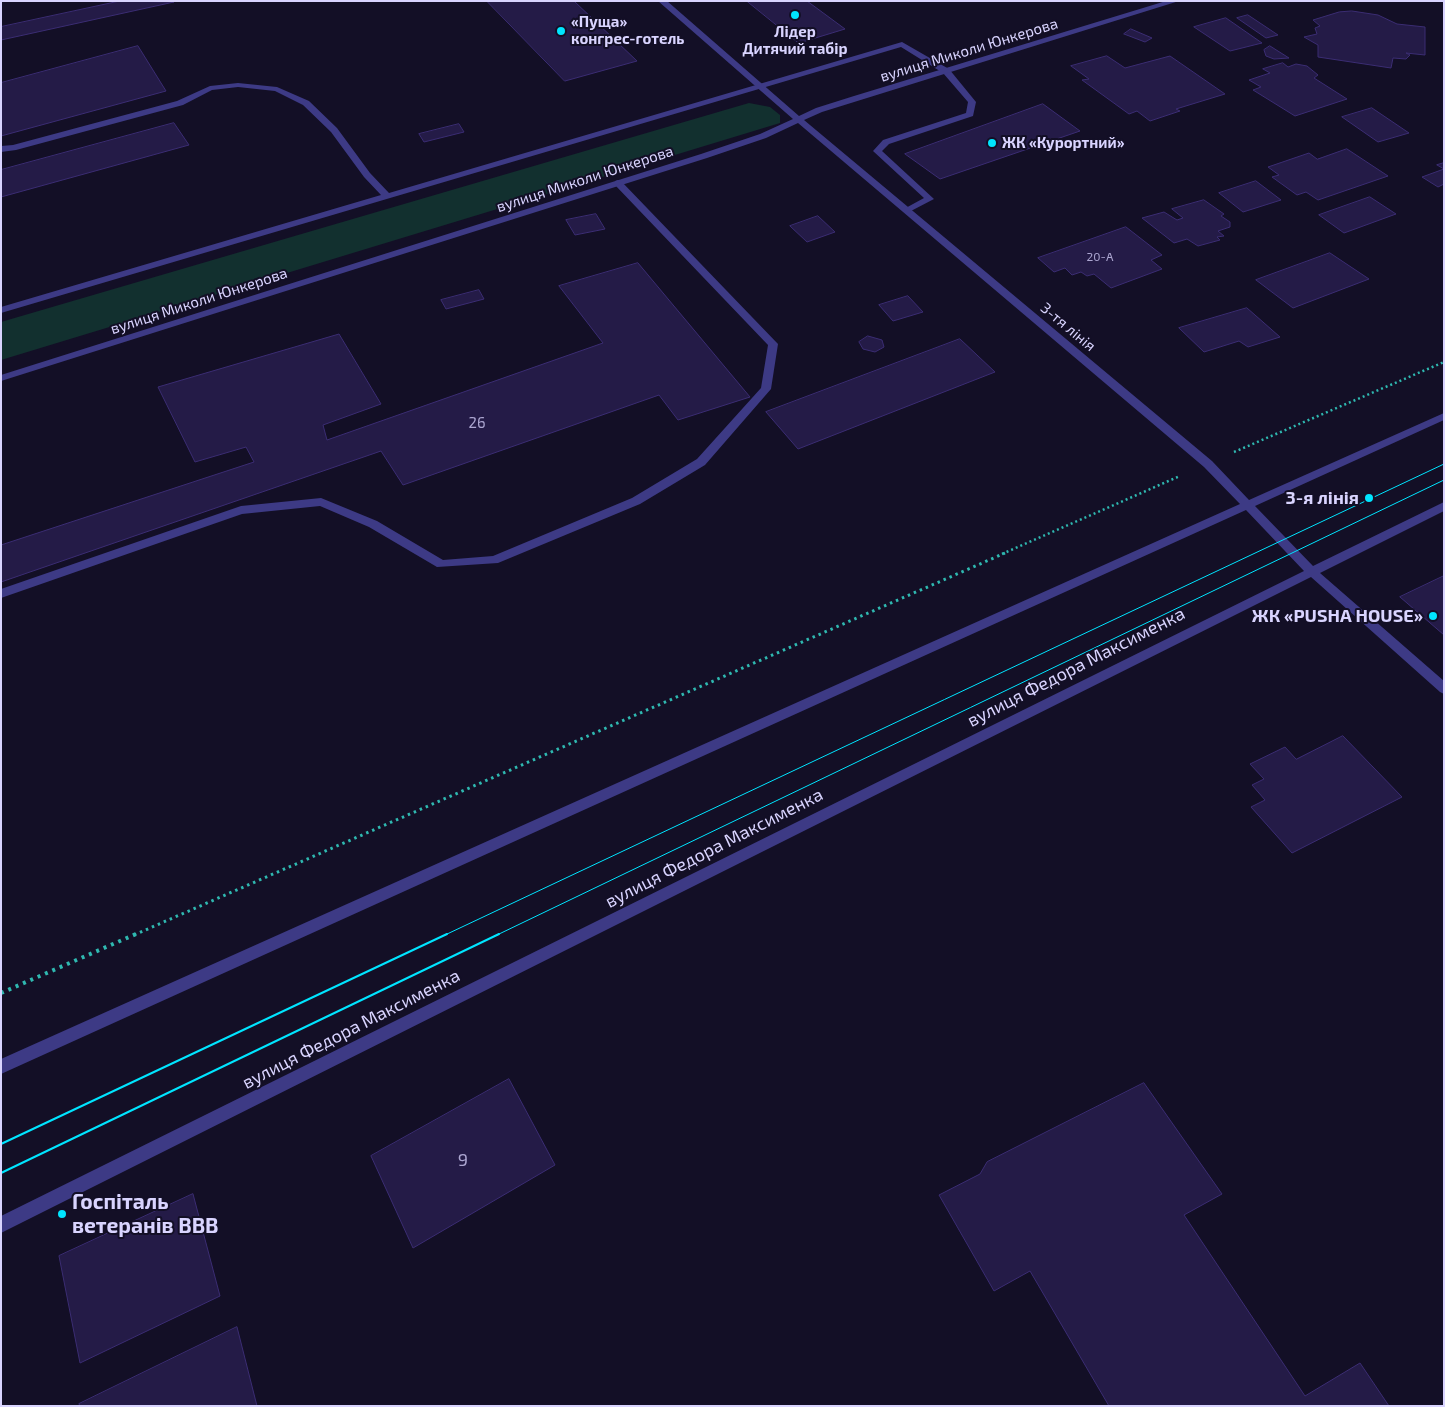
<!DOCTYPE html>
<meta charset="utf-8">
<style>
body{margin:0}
#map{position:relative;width:1445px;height:1407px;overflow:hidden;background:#130f26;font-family:"Exo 2",sans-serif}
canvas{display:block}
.frame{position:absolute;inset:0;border:2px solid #d9d4ff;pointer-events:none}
</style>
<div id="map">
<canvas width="1445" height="1407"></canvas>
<div class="frame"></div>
</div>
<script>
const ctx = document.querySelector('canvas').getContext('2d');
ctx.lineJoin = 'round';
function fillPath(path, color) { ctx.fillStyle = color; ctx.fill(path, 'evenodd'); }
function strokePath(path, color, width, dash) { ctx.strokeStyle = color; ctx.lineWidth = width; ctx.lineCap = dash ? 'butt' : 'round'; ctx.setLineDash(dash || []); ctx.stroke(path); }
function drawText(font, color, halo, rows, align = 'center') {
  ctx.font = font + ' "Exo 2",sans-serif'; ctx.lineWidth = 4; ctx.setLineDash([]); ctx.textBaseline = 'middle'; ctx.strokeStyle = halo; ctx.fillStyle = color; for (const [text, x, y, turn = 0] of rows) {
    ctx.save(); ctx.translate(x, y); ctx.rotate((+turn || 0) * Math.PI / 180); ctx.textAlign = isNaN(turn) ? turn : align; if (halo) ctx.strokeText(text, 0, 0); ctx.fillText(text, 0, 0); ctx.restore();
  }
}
fillPath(new Path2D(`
 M749,103l21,4 10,8v8l-779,237v-38z`), '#12302f');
const building = new Path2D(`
 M120,1l54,1 -173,38v-13z
 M487,1h87l63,60 -72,20z
 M747,1h60l38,28 -46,14z
 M1352,11l26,4 19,9 28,3v28l-19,-2 4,2 -4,4 -13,-1 -2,10 -73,-11v-12l-14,-8 13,-3 -2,-6 5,-2 -7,-6 26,-8z
 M1248,15l30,20 -12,3 -29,-20z
 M1226,18l36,25 -32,8 -36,-24z
 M1131,29l21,9 -7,4 -21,-8z
 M138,46l28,45 -165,45v-53z
 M1270,46l19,12 -15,1 -8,-3 -2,-6z
 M1107,56l18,12 45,-12 55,38 -49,15 4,2 -30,10 -13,-10 -8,3 -47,-34 7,-1 -18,-13z
 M1283,63l5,4 8,-3 11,2 11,9 -4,3 33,21 -52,17 -42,-26 8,-3 -12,-7 21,-7 -7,-4z
 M1043,104l37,27 -140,48 -35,-25z
 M1372,108l37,25 -31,9 -36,-25z
 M174,123l15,22 -188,52v-27z
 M459,124l5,8 -40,10 -5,-8z
 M1347,149l41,27 -70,24 -12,-8 -9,3 -25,-18 7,-2 -11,-8 41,-14 8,6z
 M1444,163v21l-6,3 -16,-10 22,-8 -7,-4z
 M1256,181l25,19 -38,12 -24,-19z
 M1370,197l26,17 -52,19 -25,-18z
 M1204,200l20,14 -3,2 9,6v5l-12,4 6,5 -7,1 3,3 -22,6 -11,-7 -13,4 -32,-25 22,-6 13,8 6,-2 -11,-9z
 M596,214l9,15 -30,6 -9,-15z
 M818,216l17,16 -28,10 -17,-16z
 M1126,227l36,28 -11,5 11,9 -51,19 -17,-14 -7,2 -6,-4 -9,3 -7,-7 -11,4 -16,-14z
 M1330,253l39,26 -76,29 -37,-28z
 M638,263l112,134 -72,23 -19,-25 -256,90 -22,-34 -380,131v-37l253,-83 -8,-15 -51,15 -37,-75 181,-53 42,70 -58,21 4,15 276,-97 -44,-57z
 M479,290l5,9 -38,10 -5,-9z
 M908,296l15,16 -30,9 -14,-16z
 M1247,308l33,29 -32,10 -9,-6 -35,11 -25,-24z
 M868,336l14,4 2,7 -9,5 -12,-3 -4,-7z
 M960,339l35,33 -197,77 -32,-37z
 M1444,576v59l-44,-38z
 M1343,736l59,61 -110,56 -41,-46 14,-7 -13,-15 12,-6 -14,-15 35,-17 11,12z
 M509,1079l46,86 -142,83 -42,-92z
 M1144,1083l78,111 -38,21 121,181 55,-33 29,43h-280l-79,-135 -36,20 -55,-96 41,-21 7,-12z
 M193,1194l27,102 -140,67 -21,-107z
 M237,1327l20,79h-177l-1,-2z`);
fillPath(building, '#241b47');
strokePath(building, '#3b2d73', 1);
strokePath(new Path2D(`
 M1234,452l210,-90
 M1002,554l178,-78`), '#2fb8b0', 2.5, [2, 3]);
strokePath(new Path2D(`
 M134,935l871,-382`), '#2fb8b0', 3, [2.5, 4]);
strokePath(new Path2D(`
 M1,993l135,-59`), '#2fb8b0', 4, [3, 5]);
fillPath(new Path2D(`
 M902,42l47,27 27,33 -3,14 -84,28 -7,7 52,48 -25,13 -3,1 -4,-3 22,-12 -51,-47 10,-11 83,-27 2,-11 -25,-29 -42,-26 -900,266v-6l380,-112 -17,-18 -33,-45 -28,-27 -28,-14 -37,-4 -26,3 -29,15 -167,45 -15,2v-6l12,-1 164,-44 33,-15 28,-3 39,4 32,14 28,27 33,45 19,20z
 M618,180l3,1 157,163 -7,45 -66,76 -65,39 -142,59 -61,4 -68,-40 -49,-21 -78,8 -241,84v-9l240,-83 80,-8 56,23 66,39 50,-4 139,-58 65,-39 64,-71 7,-43 -153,-160v-4z`), '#3d3a85');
fillPath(new Path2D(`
 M658,1h9l132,115 17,-8 38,-12 312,-95h13l-357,111 -18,8 408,341 37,39 195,-87v7l-189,86 58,60 131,-64v9l-124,62 124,108v13l-4,-2 -129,-115 -1310,656v-17l1303,-645 -58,-61 -1245,564v-15l1239,-555 -36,-37 -406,-344 -32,15 -59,20 -706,223v-6l700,-221 59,-20 33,-15z`), '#3d3a85');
strokePath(new Path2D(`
 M445,935l999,-471
 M497,935l947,-455`), '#00e5ff', 1);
strokePath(new Path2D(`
 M1,1144l446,-210
 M1,1173l498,-239`), '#00e5ff', 2);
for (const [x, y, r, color] of [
 [795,15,5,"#00e5ff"],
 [561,31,5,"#00e5ff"],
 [992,143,5,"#00e5ff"],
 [1369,498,5,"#00e5ff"],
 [1433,616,5,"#00e5ff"],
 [62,1214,5,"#00e5ff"]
]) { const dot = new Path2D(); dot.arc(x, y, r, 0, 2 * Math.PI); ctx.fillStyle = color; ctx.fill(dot); strokePath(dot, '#130f26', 2); }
drawText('12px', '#aca6d1', null, [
 ["20-А",1100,257]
]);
drawText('bold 15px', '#d9d4ff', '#130f26', [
 ["«Пуща»",571,22],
 ["конгрес-готель",571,39],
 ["Лідер",795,32,"center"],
 ["Дитячий табір",795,49,"center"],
 ["ЖК «Курортний»",1002,143]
], 'left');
drawText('15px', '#d9d4ff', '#130f26', [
 ["вулиця Миколи Юнкерова",969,50,-17],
 ["вулиця Миколи Юнкерова",585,179,-18],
 ["вулиця Миколи Юнкерова",199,301,-18],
 ["3-тя лінія",1068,327,40]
]);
drawText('15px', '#aca6d1', null, [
 ["26",477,423]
]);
drawText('bold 18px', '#d9d4ff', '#130f26', [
 ["3-я лінія",1359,498],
 ["ЖК «PUSHA HOUSE»",1423,616]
], 'right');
drawText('18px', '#d9d4ff', '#130f26', [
 ["вулиця Федора Максименка",1076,667,-27],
 ["вулиця Федора Максименка",714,848,-27],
 ["вулиця Федора Максименка",351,1029,-27]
]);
drawText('18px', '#aca6d1', null, [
 ["9",463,1160]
]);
drawText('bold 21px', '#d9d4ff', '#130f26', [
 ["Госпіталь",72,1202],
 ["ветеранів ВВВ",72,1226]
], 'left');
</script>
